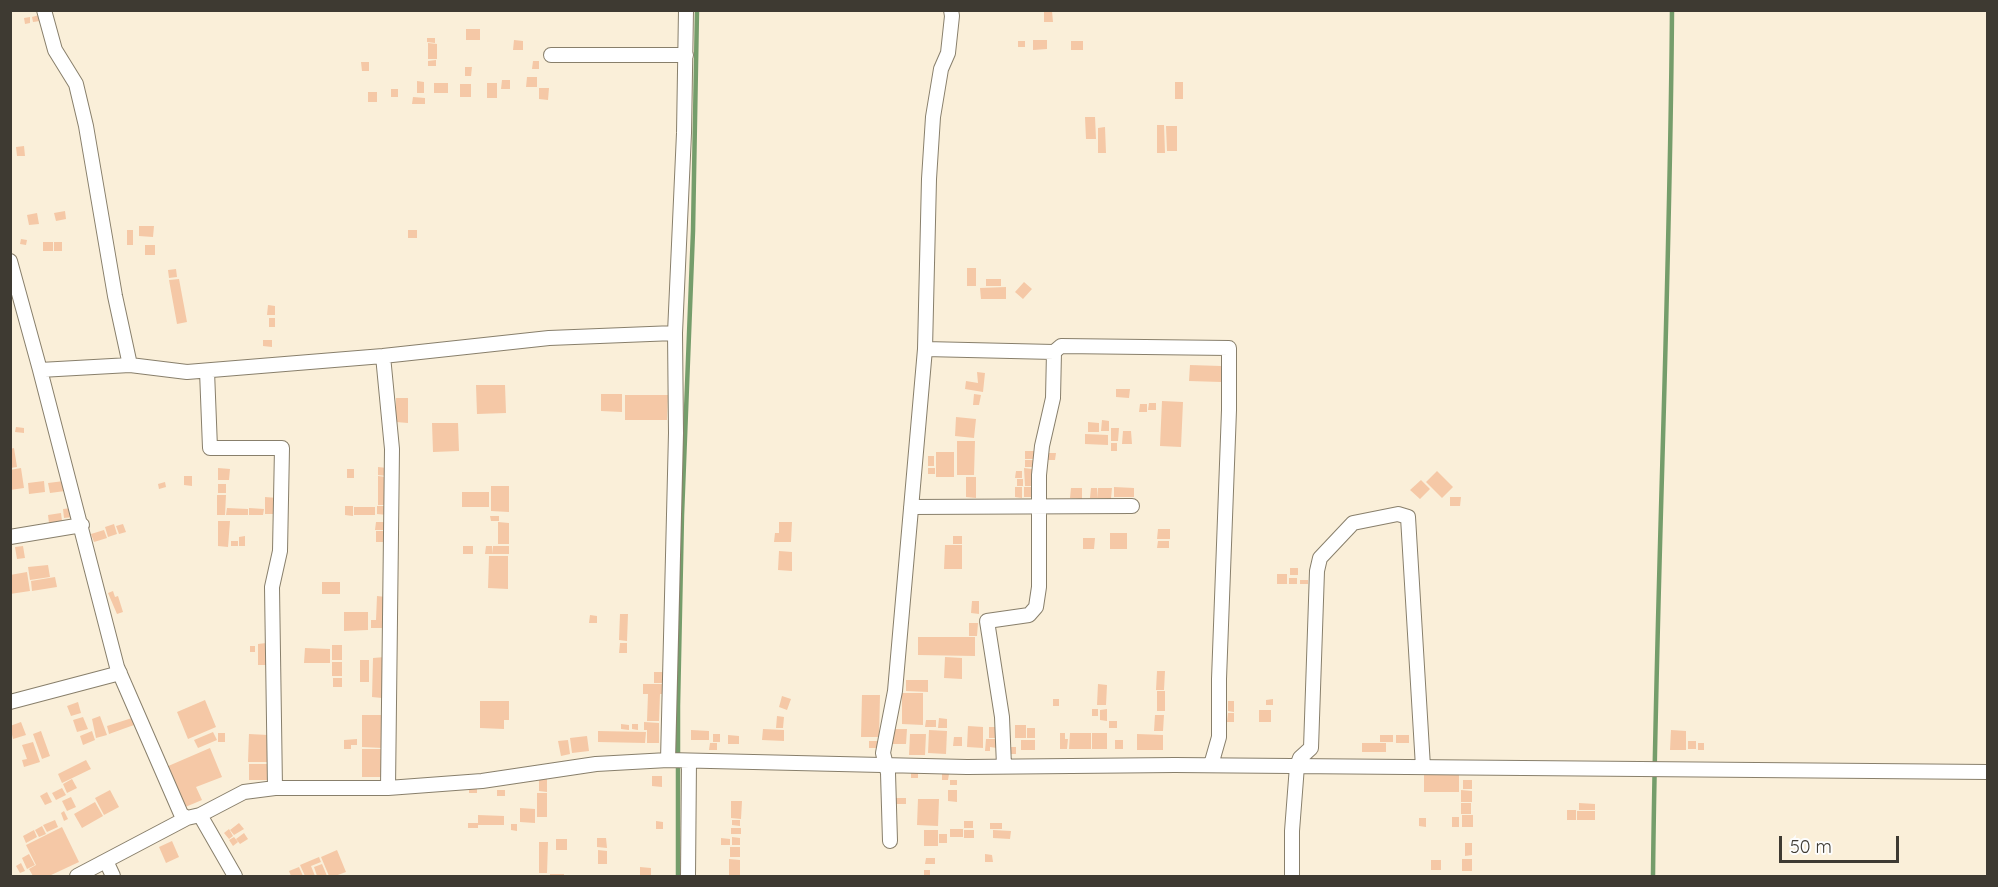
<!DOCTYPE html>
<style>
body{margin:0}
#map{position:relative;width:1998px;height:887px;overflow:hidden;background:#faefd9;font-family:Quicksand,sans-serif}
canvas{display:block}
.frame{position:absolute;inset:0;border:12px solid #3e3a32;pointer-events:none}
.scale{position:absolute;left:1779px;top:836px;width:120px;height:27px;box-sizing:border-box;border:3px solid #3e3a32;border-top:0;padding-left:8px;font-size:18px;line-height:21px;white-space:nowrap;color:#3e3a32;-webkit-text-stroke:4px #fdfdfd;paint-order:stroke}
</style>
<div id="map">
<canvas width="1998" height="887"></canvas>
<div class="frame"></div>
<div class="scale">50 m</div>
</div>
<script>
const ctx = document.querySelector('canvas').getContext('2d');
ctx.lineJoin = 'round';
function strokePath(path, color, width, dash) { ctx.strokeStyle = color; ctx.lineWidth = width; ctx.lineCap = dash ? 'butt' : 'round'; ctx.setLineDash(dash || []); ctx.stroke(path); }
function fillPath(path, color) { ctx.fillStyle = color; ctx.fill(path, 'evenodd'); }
strokePath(new Path2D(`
 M678,876v-170l4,-191 11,-284 4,-221
 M1653,876c3,-288 17,-577 19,-866`), '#759d6b', 4.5);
fillPath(new Path2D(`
 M1044,11h8l1,11h-9z
 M39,15l1,6 -7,1 -1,-5z
 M30,17v6l-5,1 -1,-6z
 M466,29h14v11h-14z
 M427,38h8v5l-8,-1z
 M514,40l9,1v9h-10z
 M1033,40h14v9l-14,1z
 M1018,41h7v6h-7z
 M1071,41h12v9h-12z
 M428,43l9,1v15h-9z
 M436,60v6h-8v-5z
 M533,61h6v8h-7z
 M361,62h8v9h-7z
 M465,67h7l-1,9h-6z
 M527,77h10v10h-11z
 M502,80h8v9h-9z
 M417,81l7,1v11h-7z
 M1175,82h8v17h-8z
 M434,83h14v10h-14z
 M487,83h10v15h-10z
 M460,84h11v13h-11z
 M539,88h10l-1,12 -9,-1z
 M391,89h7v8h-7z
 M368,92h9v10h-9z
 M413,97l12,1v6h-13z
 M1085,117h10l1,22h-10z
 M1157,125h7l1,28h-8z
 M1166,126h11v25h-10z
 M1105,127l1,26h-8v-25z
 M24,146l1,10h-8l-1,-9z
 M65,211l1,8 -10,2 -2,-8z
 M37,213l2,11 -10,1 -2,-10z
 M139,226h15l-1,11 -14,-1z
 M127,230h6v15h-6z
 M408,230h9v8h-9z
 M21,239l6,1 -1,5 -6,-1z
 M43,242h10v9h-10z
 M54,242h8v9h-8z
 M145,245h10v10h-10z
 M967,268h9v18h-9z
 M176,269l1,8 -8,1 -1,-8z
 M179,279l8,43 -10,2 -8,-44z
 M986,279h15v7h-15z
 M1024,282l8,7 -9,10 -8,-7z
 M1006,287v12h-25l-1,-11z
 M268,305l7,1v9h-8z
 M269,318h6v9h-6z
 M263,340h9v7l-9,-1z
 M1190,365l31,1v16l-32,-1z
 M977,372l8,1 -2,19 -18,-3 1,-8 12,2z
 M476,385h29l1,28 -29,1z
 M1116,389h14l-1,9 -13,-1z
 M601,394h21v18l-21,-1z
 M974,394l7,1 -2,10h-6z
 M625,395h43l-1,25h-42z
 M396,398h12v25l-12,-1z
 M1162,401l21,1 -2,45 -21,-1z
 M1149,403h7v7h-8z
 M1140,404h7v8h-8z
 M956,417l20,2 -2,19 -19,-2z
 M1102,420l7,1v10h-8z
 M1088,422l11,1v9h-11z
 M432,423h26l1,28 -26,1z
 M16,427l8,1v5l-9,-1z
 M1111,428h8l-1,13h-7z
 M1123,431h8l1,13h-10z
 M1085,434l23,1v10l-23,-1z
 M957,441h18l-1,34h-17z
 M1111,443h6v8h-6z
 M14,448l3,19 -7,1v-19z
 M1025,451h9v8h-9z
 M936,452h18v25h-18z
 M1047,453h9l-1,7h-8z
 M928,456h6v10h-6z
 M1025,460h9l-1,7h-8z
 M378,467l9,1v8l-9,-1z
 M21,468l3,20 -14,2v-20z
 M218,468l12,1 -1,11h-11z
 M928,468h7v6h-7z
 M1024,468l8,1v17h-7z
 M347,469h7v9h-7z
 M1016,471h6v7h-7z
 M1437,471l16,16 -11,11 -16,-16z
 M184,476h8v10l-8,-1z
 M378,476l8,1 1,28h-9z
 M966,477h10v21l-10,-1z
 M1017,479h6v7h-6z
 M1421,480l9,9 -10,10 -10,-9z
 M44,481l1,11 -16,2 -1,-11z
 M64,481l1,10 -15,2 -2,-10z
 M165,482l1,5 -7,2 -1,-5z
 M218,484h8v9h-8z
 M491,486h18v26l-18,-1z
 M1015,487h7v11l-7,-1z
 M1024,487h9l-1,10h-8z
 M1114,487l20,1v9h-20z
 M1071,488h11v11l-12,-1z
 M1091,488h6v10h-7z
 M1098,488h14l-1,11 -14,-1z
 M462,492h27v15h-27z
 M217,495h9l-1,20h-8z
 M265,497l12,1 -1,16h-11z
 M1450,497h11l-1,9h-10z
 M345,506h8v10l-8,-1z
 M377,506h10v9l-10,-1z
 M354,507h21v8h-21z
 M72,508l1,9 -9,1 -1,-9z
 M227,508l21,1v6h-22z
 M249,508l15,1 -1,6h-14z
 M61,513l1,8 -13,2 -1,-8z
 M490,516h9v5h-8z
 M218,521h12l-2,26 -10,-1z
 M376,522h9v8h-10z
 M498,522l11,1v21h-11z
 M779,522h13l-1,20h-17l1,-9h4z
 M114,524l3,10 -9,3 -3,-10z
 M123,524l3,8 -7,2 -3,-8z
 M1158,529h12v10h-13z
 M104,530l3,8 -13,4 -3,-8z
 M376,531h11v11h-11z
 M1110,533h17v16h-17z
 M245,536v10h-6v-9z
 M953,536h9v8h-9z
 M1083,538h12l-1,11h-11z
 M231,541h7v5h-7z
 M1158,541h11v7h-12z
 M945,545h17v24h-18z
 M23,546l2,12 -8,1 -2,-12z
 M463,546h10v8h-10z
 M486,546h6l1,8h-8z
 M493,546h16v8h-16z
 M779,551l13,1v19l-14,-1z
 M489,556h19v33l-20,-1z
 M48,565l2,12 -20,3 -2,-13z
 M1290,568h8v7h-8z
 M27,572l3,19 -20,3v-19z
 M1277,574h10v10h-10z
 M55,577l2,10 -25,4 -1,-10z
 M1289,578h8v6h-8z
 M1300,580h8v4h-8z
 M322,582h18v12h-18z
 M113,591l2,6 3,-1 5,16 -6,2 -9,-21z
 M377,596l9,1 -1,31h-14v-8h5z
 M972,601h7v13l-8,-1z
 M344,612h24v18l-24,1z
 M620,614h8l-1,27 -8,-1z
 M590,615l7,1v7h-8z
 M969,623h9l-1,13h-8z
 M918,637h57v19l-57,-1z
 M266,643l1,22h-9v-21z
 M620,643h7v10h-8z
 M332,645h10v15h-10z
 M250,646h5v6h-5z
 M305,648l25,1v14h-26z
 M385,657l-3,41 -10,-1 1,-39z
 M945,657l17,1v21l-18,-1z
 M360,660h9v22h-9z
 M332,662h10v14h-10z
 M1157,671h8l-1,19h-8z
 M654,672h9v11h-9z
 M333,678h9v9h-9z
 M906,680h22v12l-22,-1z
 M643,684h20v10h-3l-1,27h-12l1,-27h-5z
 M1098,684l9,1 -1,20h-9z
 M1157,691h8v20h-8z
 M902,693h21v32l-21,-1z
 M862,695h18l-1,42h-18z
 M782,696l9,3 -4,11 -8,-3z
 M1053,699h6v7h-6z
 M1273,699v6h-7v-5z
 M205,700l11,27 -28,12 -11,-27z
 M480,701h29v19h-5v9l-24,-1z
 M1228,701h6v11l-6,-1z
 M78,702l3,11 -10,3 -4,-10z
 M1092,709h6v7h-6z
 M1107,709v12l-7,-1v-10z
 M1259,710h12v12h-12z
 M1228,713h6v9h-7z
 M362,715h22l-1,33 -21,-1z
 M1155,715h9l-1,16h-9z
 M100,716l7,19 -11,3 -4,-19z
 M777,716l7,1 -1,11h-7z
 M83,717l5,12 -11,3 -4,-12z
 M132,718l2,7 -25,9 -2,-8z
 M939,718l8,1v9h-9z
 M926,720h10v7h-11z
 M1109,721h8v7h-8z
 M21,722l5,13 -13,4 -3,-13z
 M644,722l15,1v20h-12v-13h-3z
 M621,724l8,1v5l-8,-1z
 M632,724h6v6l-6,-1z
 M1015,725h11v13h-11z
 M968,726l15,1v21l-16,-1z
 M989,727h8v11h-8z
 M1027,728h8v10h-8z
 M763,729l21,1v11l-22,-1z
 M893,729h14l-1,15h-13z
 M691,730l18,1v9h-18z
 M929,730l18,1 -1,23 -18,-1z
 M1671,730l15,1v19h-16z
 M41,731l9,25 -8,3 -9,-25z
 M92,731l3,9 -12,5 -3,-9z
 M598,731l48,1 -1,11 -47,-1z
 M213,732l4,8 -19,8 -4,-8z
 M218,733h7v9h-7z
 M1060,733h5v6h3l-1,10h-7z
 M1070,733h21v16h-22z
 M1092,733h15v16h-15z
 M249,734l19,1v27h-20z
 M713,734h7v8h-7z
 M910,734h16l-1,21h-16z
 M1137,734l26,1v15h-26z
 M728,735l11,1v8h-11z
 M1380,735h13v7h-13z
 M1396,735h13v8h-13z
 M587,736l2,15 -17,2 -2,-15z
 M954,737h8v9h-9z
 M357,739v6h-6v4h-7v-9z
 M986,739h11v9l-7,-1v4h-5z
 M568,740l2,14 -9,2 -3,-15z
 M1021,740h14v10h-14z
 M1115,740h8v9h-8z
 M869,741h8v7h-8z
 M1688,741h8v8h-8z
 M33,742l7,20 -16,5 -2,-7 5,-1 -5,-14z
 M710,743h7v7h-8z
 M1362,743h24v9h-24z
 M1698,743h6v7h-6z
 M1008,747h8v7h-9z
 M210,748l12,29 -26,10 6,13 -19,8 -17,-41z
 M362,749h22v28h-22z
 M86,760l5,9 -29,14 -4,-9z
 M249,764h20v16h-20z
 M911,769h7v9h-7z
 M1424,773l35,1v18h-35z
 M942,774h7l-1,6h-6z
 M652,776h10v11l-10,-1z
 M72,779l5,9 -10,5 -4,-9z
 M539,779h8v13l-8,-1z
 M950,780h7v5h-7z
 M1463,780h9v9h-9z
 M469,786h8v7h-8z
 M62,788l4,7 -10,5 -4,-7z
 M110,790l9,17 -15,8 -9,-17z
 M497,790h8v6h-8z
 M948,790h9v12l-9,-1z
 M1461,790l11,1v11h-11z
 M47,792l5,10 -7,3 -5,-9z
 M537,793h10v24h-10z
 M71,797l5,10 -9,4 -5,-10z
 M895,798h11v6h-12z
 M918,799h21l-1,27 -21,-1z
 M731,801h11l-1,18 -10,-1z
 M95,802l8,14 -21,12 -8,-14z
 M1461,803h10v11h-10z
 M1579,803l16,1v6h-16z
 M520,808l15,1v14l-15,-1z
 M1567,810h9v10h-9z
 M64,811l4,8 -4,2 -3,-8z
 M1577,811h18v9h-18z
 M478,815l26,1v9h-26z
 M1462,815h11v12h-11z
 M1452,817h7v10h-7z
 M1419,818h7v9l-7,-1z
 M55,820l3,7 -11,5 -4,-7z
 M732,820h8v6l-8,-1z
 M656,821l7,1v7h-7z
 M964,821h9v7h-9z
 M239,823l5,6 -10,6 -4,-5z
 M468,823h10v5h-10z
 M990,823h12v6h-12z
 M511,824h6v7l-6,-1z
 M42,826l4,8 -7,3 -4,-7z
 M62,827l17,35 -30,14h-16l-4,-7 7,-4 -10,-20z
 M731,828h10v6h-10z
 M229,829l4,7 -4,3 -5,-6z
 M950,829h13v8h-13z
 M34,830l3,7 -11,6 -3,-7z
 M924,830h14v16h-14z
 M964,830h10v8h-10z
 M993,830l18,1 -1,8 -17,-1z
 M244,833l4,6 -8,5 -4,-5z
 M939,834h8v9h-8z
 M234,837l4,5 -5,4 -4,-6z
 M732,837l8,1v7h-8z
 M597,838h9l1,10 -10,-1z
 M721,838l9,1v6h-9z
 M556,839h11v11h-11z
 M172,841l7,16 -13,6 -7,-16z
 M539,842h9l-1,31h-8z
 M1465,843h7v12l-7,1z
 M730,847h10v10h-10z
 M337,850l9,22 -11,4h-6l-8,-19z
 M598,850l9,1v13h-9z
 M29,854l6,11 -8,4 -5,-11z
 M985,854l7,1 1,7h-8z
 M319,857l2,5 -10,4 4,10h-10l-5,-11z
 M926,858h9v6h-10z
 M729,859l11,1v16h-11z
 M1462,859h10v12h-10z
 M1431,860h10v10h-10z
 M21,863l4,8 -5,2 -4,-7z
 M322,864l5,12h-10l-3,-9z
 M299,867l4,9h-12l-2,-5z
 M640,867l11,1v7h-11z
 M924,870h6v6h-6z
 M550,874h14v2h-14z`), '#f5c8a6');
const minor = new Path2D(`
 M44,10l11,40 21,34 10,42 29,170 15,69
 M551,55h135
 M10,261l30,109
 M925,349l129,3 -1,46 -11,48 -3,29v112l-3,20 -7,8 -42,6 15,96 2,49
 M1054,352l7,-6 168,2v62l-10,269v58l-8,28
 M383,356l9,93 -4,339
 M207,371l3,77h72l-2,103 -8,36 3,201
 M911,507l221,-1
 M10,537l72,-12
 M10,702l110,-29
 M668,760l8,-327 -1,-100 9,-200 2,-123
 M200,815l35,61
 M187,818l-6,-4 -64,-147 -77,-297 90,-5 57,7 196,-16 166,-18 126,-5
 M890,841l-2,-68 -5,-20 12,-62 30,-342 4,-170 4,-62 8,-48 7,-16 4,-37 -1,-6
 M106,861l7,15
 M77,876l110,-58 13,-3 44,-23 31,-4h113l94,-7 114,-17 72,-4 299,7 208,-2 813,7
 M688,876l1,-115
 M1292,876v-45l5,-65 3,-8 11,-10 6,-177 3,-13 33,-35 45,-9 10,3 15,250`);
strokePath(minor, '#887f6b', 16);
strokePath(minor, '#fff', 14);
</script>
